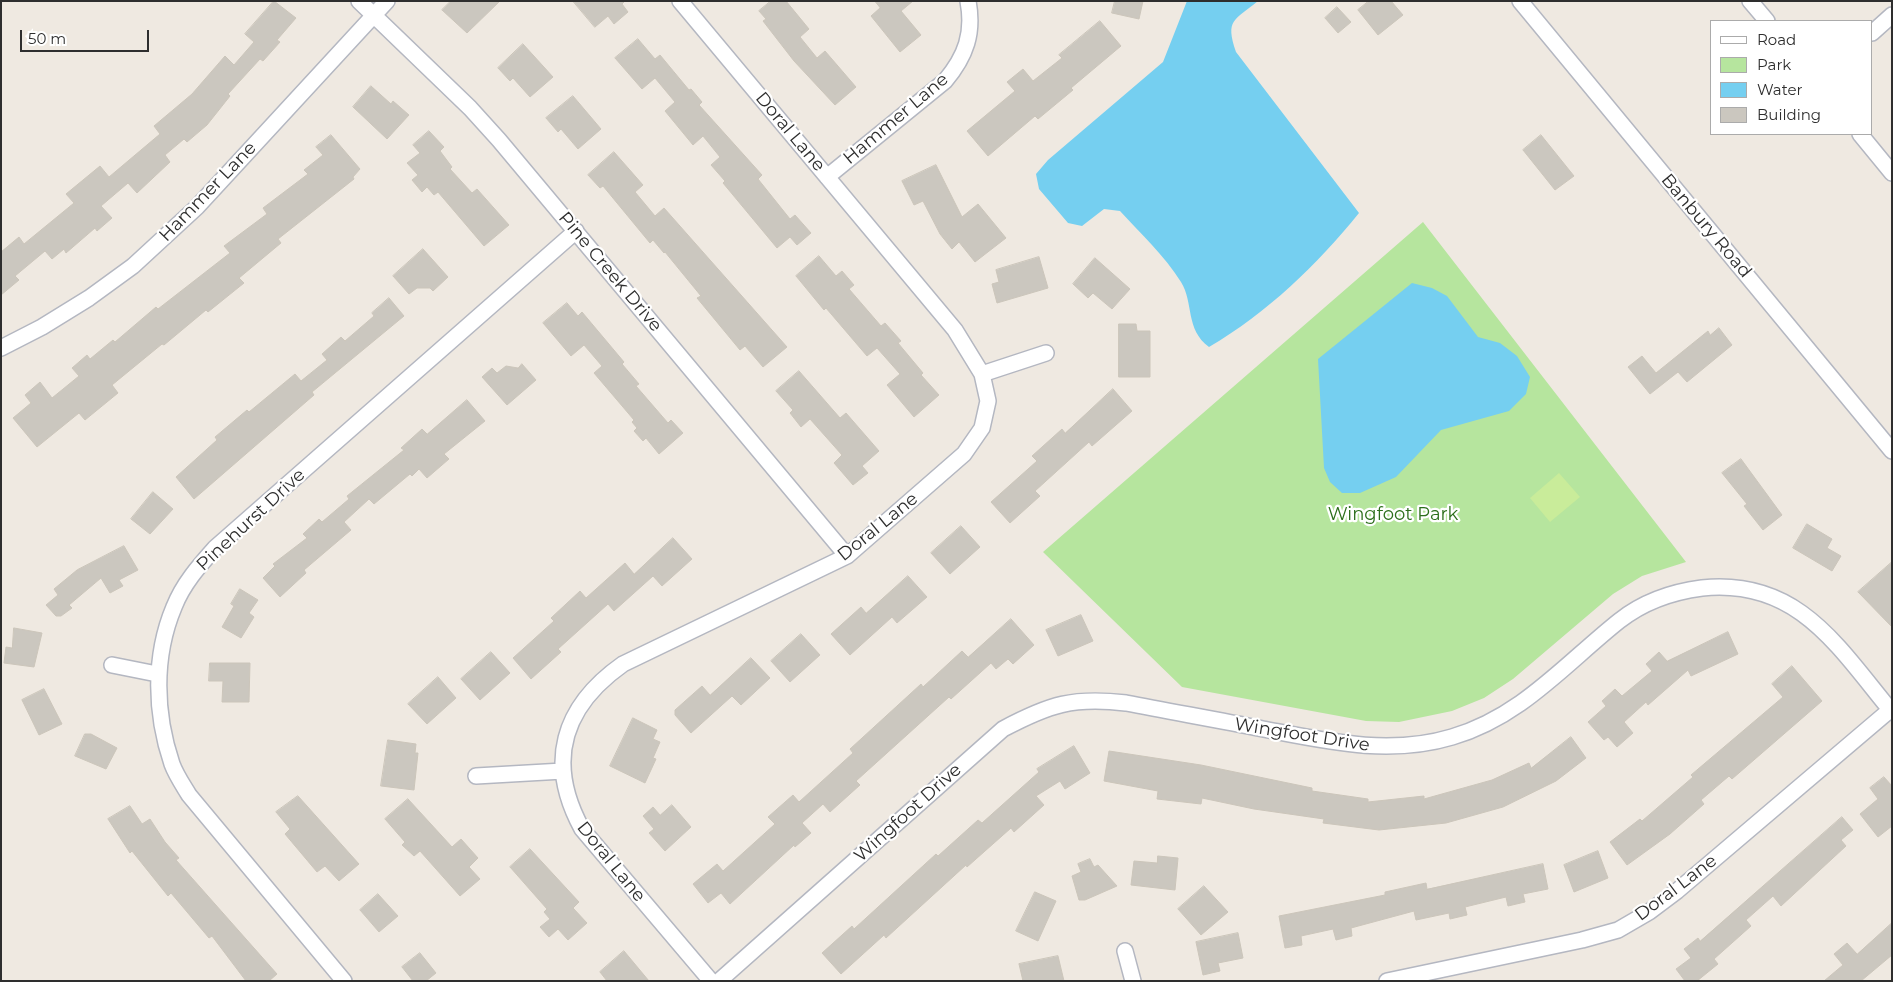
<!DOCTYPE html>
<style>
body{margin:0}
#map{position:relative;width:1893px;height:982px;overflow:hidden;background:#efe9e1;font-family:Montserrat,sans-serif}
canvas{display:block}
.frame{position:absolute;inset:0;border:2px solid #2e2e2e;pointer-events:none}
.legend{position:absolute;left:1710px;top:20px;width:162px;height:115px;box-sizing:border-box;background:#fff;border:1px solid #ababab;margin:0;padding:6px 9px;list-style:none;font-size:15px;color:#2e2e2e}
.legend li{display:flex;align-items:center;gap:10px;height:25px}
.legend b{width:25px;border:1px solid #ababab}
.scale{position:absolute;left:20px;top:30px;width:129px;height:22px;box-sizing:border-box;border:2px solid #2e2e2e;border-top:0;padding-left:6px;font-size:15px;line-height:18px;white-space:nowrap;color:#2e2e2e;-webkit-text-stroke:4px #fff;paint-order:stroke}
</style>
<div id="map">
<canvas width="1893" height="982"></canvas>
<div class="frame"></div>
<ul class="legend">
<li><b style="height:6px;background:#fff"></b>Road</li>
<li><b style="height:14px;background:#b6e59e"></b>Park</li>
<li><b style="height:14px;background:#75cff0"></b>Water</li>
<li><b style="height:14px;background:#cbc7bf"></b>Building</li>
</ul>
<div class="scale">50 m</div>
</div>
<script>
const ctx = document.querySelector('canvas').getContext('2d');
ctx.lineJoin = 'round';
function fillPath(path, color) { ctx.fillStyle = color; ctx.fill(path, 'evenodd'); }
function strokePath(path, color, width, dash) { ctx.strokeStyle = color; ctx.lineWidth = width; ctx.lineCap = dash ? 'butt' : 'round'; ctx.setLineDash(dash || []); ctx.stroke(path); }
function drawText(font, color, halo, rows, align = 'center') {
  ctx.font = font + ' Montserrat,sans-serif'; ctx.lineWidth = 4.5; ctx.setLineDash([]); ctx.textBaseline = 'middle'; ctx.strokeStyle = halo; ctx.fillStyle = color; for (const [text, x, y, turn = 0] of rows) {
    ctx.save(); ctx.translate(x, y); ctx.rotate((+turn || 0) * Math.PI / 180); ctx.textAlign = isNaN(turn) ? turn : align; if (halo) ctx.strokeText(text, 0, 0); ctx.fillText(text, 0, 0); ctx.restore();
  }
}
fillPath(new Path2D(`
 M1423,222l263,340 -44,14 -29,18 -100,85 -29,19 -32,13 -53,11 -33,-1 -184,-34 -139,-135z`), '#b6e59e');
fillPath(new Path2D(`
 M1559,473l21,24 -30,25 -20,-24z`), '#c9ec9a');
fillPath(new Path2D(`
 M1187,1h71c-24,20 -33,18 -22,51l123,161c-42,52 -92,100 -150,134 -24,-18 -15,-44 -28,-65 -16,-26 -41,-49 -61,-71l-16,-2 -22,17 -14,-3 -29,-34 -3,-15 12,-14 115,-98z
 M1412,283l20,5 15,8 31,41 22,6 17,13 13,21 -4,17 -17,17 -68,19 -45,47 -36,16h-18l-12,-11 -6,-14 -6,-109z`), '#75cff0');
const building = new Path2D(`
 M274,1l22,17 -19,22 3,2 -17,19 -3,-2 -32,35 2,2 -23,29 -20,17 -3,-3 -19,16 5,7 -33,31 -9,-10 -27,23 11,12 -15,13 -2,-3 -29,25 -2,-4 -12,10 -7,-8 -30,25 4,4 -18,15v-43l18,-15 5,7 50,-41 -8,-9 34,-28 9,11 51,-43 -6,-8 38,-32 33,-38 9,9 20,-23 -9,-8z
 M451,1h49l-33,32 -25,-23z
 M573,1h52l-3,3 6,8 -14,12 -6,-8 -13,11z
 M771,1h15l23,28 -9,8 17,21 8,-7 31,36 -21,18 -41,-44 -31,-40 3,-2 -7,-8z
 M875,1h38l-12,10 20,24 -21,17 -29,-36 9,-8z
 M1115,1h28l-4,18 -27,-6z
 M1369,1h22l12,14 -25,20 -20,-25z
 M1337,7l14,15 -13,11 -13,-15z
 M1100,21l21,25 -50,42 2,2 -35,29 -3,-3 -47,40 -21,-25 48,-40 -8,-9 16,-13 10,12 29,-23 -3,-3z
 M638,39l17,20 5,-4 29,35 2,-1 11,13 -3,3 63,70 -4,4 32,40 5,-4 16,18 -14,12 -7,-8 -13,11 -54,-65 2,-2 -14,-16 9,-8 -17,-21 -10,9 -28,-34 10,-9 -20,-24 -13,11 -27,-31z
 M523,44l30,33 -23,20 -17,-19 -3,3 -12,-13z
 M371,86l20,18 2,-3 16,14 -22,24 -34,-32z
 M573,96l28,33 -23,20 -17,-20 -3,3 -12,-14z
 M429,131l15,16 -4,4 12,16 -2,2 22,24 5,-4 32,36 -25,21 -46,-54 -4,3 -7,-8 -5,5 -10,-12 6,-5 -11,-12 13,-10 -7,-8z
 M331,135l29,34 -7,8 1,2 -76,60 3,4 -42,35 5,5 -36,29 -2,-2 -42,35 -2,-1 -50,41 6,8 -33,27 -6,-7 -42,34 -24,-29 18,-15 -6,-8 15,-13 12,16 27,-22 -7,-8 15,-13 3,4 23,-19 2,2 41,-35 2,2 72,-56 -6,-7 43,-32 -4,-6 45,-34 -4,-4 19,-15 -7,-8z
 M1541,135l33,41 -19,14 -32,-40z
 M614,152l29,33 -8,7 20,24 9,-8 123,139 -24,20 -18,-21 -5,4 -43,-52 4,-2 -36,-44 -1,1 -11,-13 -3,3 -47,-57 -3,2 -12,-13z
 M936,165l26,52 16,-13 28,34 -31,24 -16,-20 -7,7 -12,-15 -17,-33 -9,4 -12,-24z
 M423,249l25,28 -15,14 -3,-3h-13l-8,6 -16,-18z
 M819,256l17,20 6,-5 12,14 -5,4 32,37 4,-3 16,18 -3,2 25,30 -2,2 18,20 -25,22 -27,-32 13,-11 -23,-26 -10,8 -41,-48 -2,2 -28,-34z
 M1039,257l9,31 -51,15 -5,-19 7,-2 -3,-12z
 M1095,258l35,31 -18,20 -19,-16 -5,5 -15,-14z
 M389,298l15,18 -92,76 2,3 -120,104 -18,-22 41,-37 -2,-3 32,-27 2,2 46,-38 6,7 26,-21 -5,-6 19,-17 4,4 29,-25 -2,-3z
 M567,303l11,13 4,-4 42,50 -2,2 17,20 -3,2 32,37 3,-3 12,13 -24,21 -13,-16 -3,3 -9,-10 3,-3 -5,-6 2,-2 -40,-47 8,-7 -18,-21 -13,11 -28,-33z
 M1119,324h17l1,7h13v46h-31z
 M1719,328l13,17 -45,37 -9,-10 -28,22 -22,-27 14,-11 14,17 52,-42 2,4z
 M522,364l14,16 -29,25 -25,-28 10,-9 5,5 9,-7 12,2z
 M799,371l41,47 6,-5 33,38 -17,15 6,7 -15,12 -19,-22 8,-8 -32,-36 -9,8 -11,-14 3,-3 -17,-19z
 M1113,389l19,22 -40,35 -3,-4 -54,49 5,5 -30,27 -19,-21 46,-41 -5,-5 30,-27 3,4z
 M467,400l18,21 -41,33 5,5 -22,19 -8,-9 -7,7 -2,-2 -36,30 -5,-5 -25,23 7,8 -47,40 2,3 -26,24 -17,-19 12,-12 -2,-2 34,-26 -4,-4 16,-15 3,3 27,-23 -2,-3 57,-46 -3,-2 21,-19 5,5z
 M1741,459l41,56 -19,15 -19,-24 3,-2 -25,-31z
 M153,492l20,17 -23,25 -19,-15z
 M1807,524l25,15 -5,9 14,8 -9,15 -39,-23z
 M961,526l19,21 -30,27 -19,-21z
 M673,538l19,21 -30,27 -9,-10 -39,35 -6,-7 -50,45 3,3 -30,27 -18,-21 41,-37 -3,-3 29,-27 6,7 39,-35 9,11z
 M124,546l14,24 -19,10 4,6 -13,7 -9,-15 -32,27 3,3 -11,8h-5l-10,-11 12,-10 -4,-6 23,-19z
 M1892,562v65l-34,-35z
 M908,576l19,21 -30,26 -5,-6 -42,38 -19,-21 30,-27 5,6z
 M240,589l18,11 -9,13 5,4 -13,21 -19,-11 12,-21 -3,-2z
 M1081,615l12,26 -35,15 -12,-26z
 M1011,619l23,26 -21,19 -5,-5 -12,10 -5,-6 -40,36 -2,-2 -93,84 4,4 -30,27 -7,-8 -21,19 9,10 -16,14 -1,-2 -64,59 -9,-11 -13,10 -15,-19 24,-20 6,7 52,-47 -7,-7 25,-22 6,7 54,-49 -3,-4 71,-65 2,3 39,-36 6,6z
 M14,628l28,5 -8,34 -30,-4 2,-16 6,1z
 M1728,632l10,22 -47,22 -3,-6 -40,35 -2,-3 -22,20 9,11 -16,14 -9,-10 -4,3 -16,-18 18,-16 -4,-5 13,-12 7,7 30,-25 -6,-7 13,-12 8,9z
 M801,634l19,21 -30,27 -19,-21z
 M491,652l19,21 -30,27 -19,-21z
 M751,658l19,20 -29,27 -9,-9 -41,37 -16,-18v-5l27,-24 8,9z
 M210,663h40l-1,39h-27l1,-21h-14z
 M1792,666l30,35 -90,78 -3,-3 -28,24 3,4 -34,30 -43,31 -17,-23 30,-23 2,2 51,-44 -2,-2 92,-78 -11,-13z
 M438,677l18,21 -29,26 -19,-20z
 M44,689l18,35 -23,11 -17,-35z
 M633,718l24,12 -4,9 7,3 -7,16 3,1 -11,24 -35,-17z
 M85,734h6l26,14 -11,21 -31,-13z
 M1571,737l15,21 -30,23 -53,26 -57,16 -67,7 -56,-7 1,-4 -70,-10 -52,-11 -1,6 -44,-5 1,-8 -54,-10 5,-30 92,14 111,23v3l56,8v3l56,-6v3l68,-19 37,-17 2,5z
 M388,740l28,4 -1,9h3l-4,37 -33,-4z
 M1074,746l16,27 -25,16 -5,-8 -24,15 8,9 -30,27 -3,-4 -44,39 -1,-2 -80,73 -2,-3 -43,39 -19,-21 30,-27 2,3 82,-75 2,2 40,-36 4,3 57,-51 -2,-3z
 M1884,777l8,9v40l-14,11 -18,-23 18,-15 -8,-11z
 M298,796l61,68 -20,17 -14,-15 -8,6 -32,-38 5,-5 -14,-17z
 M408,799l44,48 9,-8 17,19 -9,9 11,12 -20,17 -40,-45 -6,5 -12,-11 3,-3 -20,-23z
 M672,805l19,22 -26,24 -16,-18 5,-4 -11,-13 10,-9 7,8z
 M130,806l12,18 8,-5 15,23 14,16 -3,2 101,114 -8,7h-23l-34,-45 -3,2 -38,-45 -3,3 -36,-45 -2,2 -22,-34z
 M1842,817l11,13 -12,10 5,6 -65,60 -8,-10 -27,24 5,6 -37,33 4,5 -21,17h-12l-9,-12 15,-11 -7,-9 14,-11 2,3z
 M530,849l49,53 -6,6 14,15 -19,17 -10,-11 -9,8 -9,-10 10,-8 -6,-7 3,-3 -37,-42z
 M1598,851l10,27 -34,14 -10,-27z
 M1158,856l20,2 -3,32 -44,-5 3,-24 23,2z
 M1090,859l4,8 4,-2 19,21 -32,14h-6l-7,-24 9,-4 -3,-8z
 M1543,864l5,25 -25,5 2,8 -17,4 -2,-9 -41,10 2,8 -17,4 -1,-6 -33,7 -2,-9 -63,17 1,8 -16,4 -3,-11 -32,7 1,9 -17,3 -6,-32 106,-21v-3l41,-9 1,6z
 M1204,886l24,26 -27,23 -23,-26z
 M1035,892l21,9 -18,40 -22,-10z
 M378,894l20,22 -19,16 -19,-22z
 M1892,923v32l-31,26h-37l19,-16 -9,-11 13,-11 10,11z
 M1238,933l5,25 -25,5 2,8 -17,4 -7,-33z
 M624,951l25,30h-42l-7,-9z
 M420,953l16,20 -10,8h-13l-11,-14z
 M1058,956l6,25h-41l-4,-17z`);
fillPath(building, '#cbc7bf');
strokePath(building, '#cbc5ba', 1);
const minor = new Path2D(`
 M359,1l111,107 29,32 348,416
 M680,1l275,329 27,44 6,27 -6,27 -18,26 -117,102 -224,108c-61,43 -77,99 -41,165l129,152
 M1520,1l372,450
 M1750,1l17,20
 M1872,33l20,-18
 M1860,134l32,39
 M827,177l118,-96c21,-25 29,-48 23,-80
 M1,348l41,-21 47,-29 44,-32 64,-59 190,-206
 M982,374l64,-21
 M112,665l45,9
 M476,776l87,-5
 M1125,951l8,30
 M344,981l-155,-186c-6,-10 -13,-20 -17,-31 -17,-50 -19,-107 2,-157 9,-23 25,-41 41,-59l361,-317
 M719,981l284,-252c47,-25 70,-32 123,-26 46,9 92,17 137,26 63,12 126,27 189,8 69,-20 113,-73 167,-116 24,-19 52,-29 83,-33 96,-10 136,59 190,124
 M1387,981l195,-41 36,-10 31,-18 28,-21 213,-181`);
strokePath(minor, '#b4b7c1', 18);
strokePath(minor, '#fff', 15);
drawText('18px', '#2e2e2e', '#fff', [
 ["Hammer Lane",896,119,-40],
 ["Doral Lane",790,132,50],
 ["Hammer Lane",208,192,-46],
 ["Banbury Road",1706,226,50],
 ["Pine Creek Drive",610,272,50],
 ["Pinehurst Drive",251,520,-43],
 ["Doral Lane",878,527,-39],
 ["Wingfoot Drive",1302,735,9],
 ["Wingfoot Drive",908,813,-42],
 ["Doral Lane",611,862,51],
 ["Doral Lane",1676,888,-37]
]);
drawText('18px', '#2c6e1b', '#fff', [
 ["Wingfoot Park",1393,515]
]);
</script>
